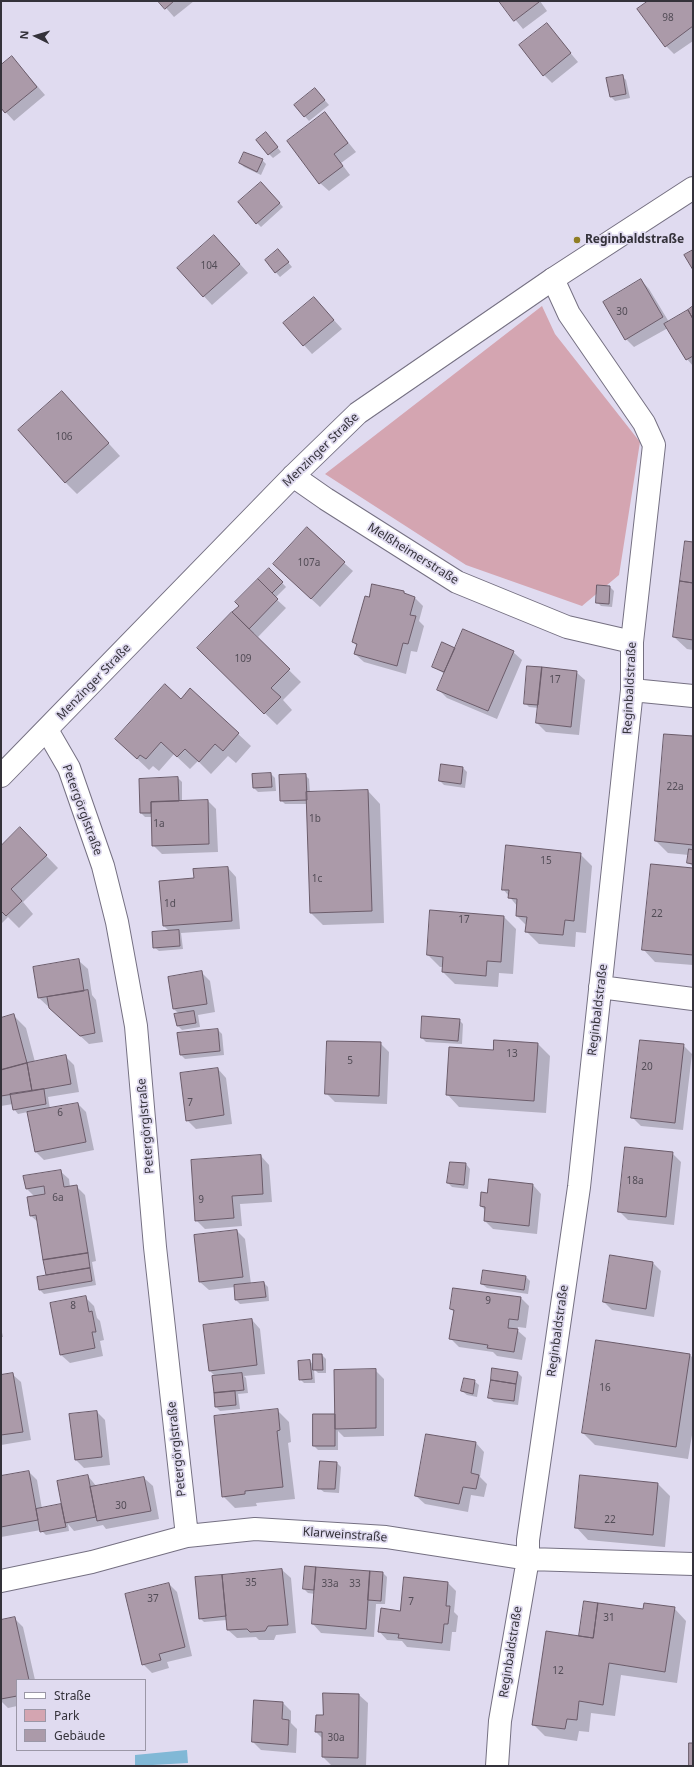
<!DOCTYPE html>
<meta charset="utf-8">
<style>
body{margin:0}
#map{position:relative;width:694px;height:1767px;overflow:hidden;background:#e0dbf0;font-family:"Noto Sans",sans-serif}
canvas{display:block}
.frame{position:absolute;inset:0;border:2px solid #34323a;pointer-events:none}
.legend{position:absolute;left:16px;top:1679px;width:130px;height:72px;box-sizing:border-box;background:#e0dbf0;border:1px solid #9b97a7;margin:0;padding:5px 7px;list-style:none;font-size:12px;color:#34323a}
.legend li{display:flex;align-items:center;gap:8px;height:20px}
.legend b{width:20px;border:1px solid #9b97a7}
.north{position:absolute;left:16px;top:16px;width:40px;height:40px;-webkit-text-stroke:3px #e0dbf0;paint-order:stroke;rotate:275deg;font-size:11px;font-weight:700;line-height:16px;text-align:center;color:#34323a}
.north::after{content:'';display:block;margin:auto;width:14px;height:18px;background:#34323a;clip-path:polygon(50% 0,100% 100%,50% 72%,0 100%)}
</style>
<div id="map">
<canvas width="694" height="1767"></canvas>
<div class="frame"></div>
<ul class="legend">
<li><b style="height:5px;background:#fff"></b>Straße</li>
<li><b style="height:11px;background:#d4a5b1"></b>Park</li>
<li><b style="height:11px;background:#ab9aa9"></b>Gebäude</li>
</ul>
<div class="north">N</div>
</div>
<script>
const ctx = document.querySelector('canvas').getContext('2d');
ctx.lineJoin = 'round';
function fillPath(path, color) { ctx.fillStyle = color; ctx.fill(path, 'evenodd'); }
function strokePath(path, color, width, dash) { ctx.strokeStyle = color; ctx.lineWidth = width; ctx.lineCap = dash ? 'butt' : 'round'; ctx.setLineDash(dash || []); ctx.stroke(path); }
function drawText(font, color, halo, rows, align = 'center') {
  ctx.font = font + ' "Noto Sans",sans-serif'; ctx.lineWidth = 3.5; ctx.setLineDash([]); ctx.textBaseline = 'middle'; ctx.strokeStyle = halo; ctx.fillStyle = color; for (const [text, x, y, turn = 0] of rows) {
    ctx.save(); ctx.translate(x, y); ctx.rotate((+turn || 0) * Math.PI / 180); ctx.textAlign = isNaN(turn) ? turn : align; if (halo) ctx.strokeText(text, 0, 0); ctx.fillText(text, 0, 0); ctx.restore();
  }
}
fillPath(new Path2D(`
 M542,306l13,28 85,108 -21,133 -37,31 -116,-41 -141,-91z`), '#d4a5b1');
fillPath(new Path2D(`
 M187,1750l1,13 -53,3v-11z`), '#81b8d6');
fillPath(new Path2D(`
 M160,1h34l-20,16z
 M500,1h40l7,10 -24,18z
 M650,1h43v40l-19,13 -8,-8z
 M547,25l31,37 -26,21 -8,-8z
 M12,57l33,38 -31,26 -13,-14v-40z
 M622,76l4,4 4,18 -15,3 -4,-4z
 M315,89l14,16 -20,16 -14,-16z
 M325,114l31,38 -15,11 9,12 -21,16 -9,-8z
 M270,138l11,14 -8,6 -4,-4z
 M262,160l4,4 -5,11 -17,-8 -4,-4z
 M265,187l18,20 -22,20 -4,-4z
 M222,244l26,29 -36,32 -34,-37z
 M282,255l10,12 -12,10 -14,-16z
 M641,280l8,9 20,33 24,-14v58l-6,-7 -19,-31 -34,19 -8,-8z
 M314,298l28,31 -30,25 -28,-31z
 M62,392l58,64 -43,38 -12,-12z
 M693,543v107l-6,-1 -13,-12z
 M344,563l9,8 -33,36 -38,-35z
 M269,569l17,18 -11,11 11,10 -28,29 -4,-4 -1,2 48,47 -18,18 9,10 -15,15 -79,-77 42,-42z
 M610,587l4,4 -2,16 -11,-1 -4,-4z
 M404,592l3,4 8,2 8,8 -4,15 5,5 -7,26 -6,-1 -5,23 -42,-12 -9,-8 2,-8 -4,-4 17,-44z
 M454,649l59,3 9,8 -25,59 -50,-21 -9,-9 7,-15 -12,-7z
 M576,672l9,8 -6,55 -33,-3 -9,-9 2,-15 -10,-1 -4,-4z
 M190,689l61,57 -15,17 -8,-7 -17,18 -13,-13 -8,8 -16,-15 -15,17 -6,-5 -4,4 -33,-31 65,-39z
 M693,737v130l-4,-4v-8l-21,-2 -12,-12z
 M463,768l4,4 -2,16 -21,-3 -4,-4z
 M271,774l4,4 1,13 -18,1 -4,-4z
 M305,775l4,4 1,14 58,-2 12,13 4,119 -61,2 -12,-12 -3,-109h-23l-4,-4z
 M178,778l4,4v20l26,-1 8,8 2,43 -56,2 -9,-9 -1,-28h-7l-4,-4 -1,-33z
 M32,841l26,27 -35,34 10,12 -14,14 -11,-11 -7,7v-77z
 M580,854l12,12 -6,67 -10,-1 -1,15 -36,-3 -13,-13 1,-5 -10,-10 1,-9 -15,-18z
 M228,868l8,9 4,52 -59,4 2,16 -24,2 -5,-4 15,-16 -5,-5 31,-47z
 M693,869v96l-38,-3 -12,-13z
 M431,911l73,6 12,12 -3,45 -14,-1 -1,14 -43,-3 -12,-12v-5h-3l-12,-12z
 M79,961l9,8 4,26 4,5 7,42 -14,2 -50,-46z
 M202,973l8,8 5,31 -17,3 2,12 -18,3 -4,-4 -3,-11 4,-1 -5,-5z
 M13,1015l13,13 9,34 30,-6 9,9 5,27 -31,5 2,12 28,-5 8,8 8,38 -50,10 -9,-9 -7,-39 -10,2 -4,-5 -1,-5 -12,2v-87z
 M459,1020l4,4 -1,20 -36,-2 -4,-4z
 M218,1030l4,4 2,21 -39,4 -4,-4 -2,-21z
 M380,1043l9,9 -2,52 -52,-2 -9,-9z
 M538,1044l12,12 -4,57 -87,-6 -12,-13 47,-43z
 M683,1045l9,9 -9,76 -42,-4 -9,-9z
 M218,1069l8,9 6,46 -36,5 -9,-9z
 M672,1153l9,9 -7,63 -46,-5 -9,-9z
 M261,1156l8,9 3,37 -32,2 2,22 -37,3 -9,-9z
 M466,1164l4,5 -2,20 -16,-2 -4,-4z
 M60,1171l9,8 1,8 6,-1 9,9 11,66 -4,1 4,23 -52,9 -4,-4 7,-14 -9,-54 -7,-6 4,-19 -9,-9z
 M533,1185l8,9 -4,40 -44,-5 -8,-8 1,-10 -5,-5 7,-12z
 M237,1231l8,8 6,45 13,-1 4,4 1,14 -29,3 -4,-4 -1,-13 -26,3 -9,-8z
 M653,1263l8,8 -7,46 -42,-7 -8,-8z
 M526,1277l4,4 -2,13 -41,-6 -5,-4z
 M454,1289l67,9 8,8 -3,22 -8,-1 -1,3 9,8 -4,22 -25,-4 -4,-4 -34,-5 -8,-8 3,-27 -3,-3z
 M85,1297l9,9 3,12 3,3 4,19 -4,1 3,15 -33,7 -9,-8z
 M252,1320l8,9 5,45 -21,2 2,2 2,15 -10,1 2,15 -20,2 -4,-4 -3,-30h3l-6,-6z
 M1,1328l2,9h-2z
 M597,1341l93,14 3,3v71l-5,30 -93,-14 -12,-12z
 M314,1355h8l4,4v14h-8l-4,-4 1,14h-11l-4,-4 10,-18 4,5z
 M375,1370l9,9v57l-40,1 -6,-6v19h-20l-4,-4 22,-31z
 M518,1373l4,4 -4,28 -24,-3 -5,-4z
 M12,1374l9,8 10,58 -30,5v-69z
 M474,1381l5,4 -2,12 -10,-2 -5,-4z
 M277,1410l12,12 2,20 -3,1 7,56 -39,4 1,3 -22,2 -12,-12z
 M97,1412l8,8 5,45 -26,3 -8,-8z
 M476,1443l8,9 -4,25 7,7 -3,13 -13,-2 -3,17 -43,-8 -9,-8z
 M337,1463l4,4 -2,26 -15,-1 -5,-4z
 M29,1472l8,8 5,29 19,-4 2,3 25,-32 9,11 47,-9 9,8 6,33 -53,10 -3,-4 -29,6 -6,-7 1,7 -23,4 -5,-5 -40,7v-60z
 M581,1476l77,8 12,12 -5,51 -77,-7 -12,-13z
 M306,1567l77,6 4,4 -2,27h-9l-2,33 -53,-4 -8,-9 2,-30 -7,-1 -4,-4z
 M282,1570l9,8 5,55 -20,2 -2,5h-15l-3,-3 -19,1 -9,-8 -1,-10 -23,2 -4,-4z
 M448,1583l8,8 -2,21 4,4 -2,16h-4l-2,19 -43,-4 -5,-6 -15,-1 -8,-9 22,-19z
 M169,1584l8,8 15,64 -25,6 2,6 -17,5 -9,-9z
 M674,1608l12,13 -9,62 -56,-8 -6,41 -24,-3 -2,19 -10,-1 -2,10 -32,-5 -12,-12 49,-87z
 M14,1618l9,9 12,53h-18v26l-9,2 -7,-7v-80z
 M324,1694l35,1 9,8 -2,63 -35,-1 -8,-8v-18l-7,-7 1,-16h7z
 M283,1703l8,8v12l6,6 -1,24 -35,-3 -8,-8z`), '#0003');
const building = new Path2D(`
 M158,1h16l-9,8z
 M499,1h40v1l-25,19z
 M648,1h45v25l-28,21 -28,-38z
 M547,23l24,30 -28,23 -24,-31z
 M12,56l25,31 -32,26 -4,-5v-43z
 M623,75l3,19 -16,3 -4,-19z
 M315,88l10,12 -21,17 -10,-12z
 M325,112l23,31 -14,11 9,12 -24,18 -32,-43z
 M266,132l12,15 -10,8 -12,-15z
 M244,152l19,7 -6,13 -18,-9z
 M261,182l19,21 -24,21 -18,-22z
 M214,235l26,29 -37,33 -26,-29z
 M278,249l11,13 -14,11 -10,-13z
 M693,250v20l-9,-15z
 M641,279l22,38 -38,23 -22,-38z
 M314,297l20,23 -31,26 -20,-23z
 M693,306v13l-5,-9z
 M688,310l5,9v37l-7,4 -22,-36z
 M62,391l47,52 -44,40 -47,-53z
 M307,527l38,35 -34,37 -38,-35z
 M685,541l8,1v41l-13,-2z
 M269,568l14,14 -11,11 -14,-14z
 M258,579l20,20 -29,30 -17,-17 7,-6 -4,-4z
 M680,581l13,2v57l-20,-3z
 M372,584l32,7v2l11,4 -5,18 6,1 -8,28 -5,-1 -6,23 -43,-12 3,-10 -5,-2 13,-46 4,1z
 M597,585l13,1 -1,18 -13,-1z
 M232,612l58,57 -19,19 10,9 -17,17 -67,-66z
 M463,629l51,22 -26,60 -51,-21z
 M442,642l13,6 -11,24 -12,-5z
 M527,666l15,1 -4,38 -14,-1z
 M542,667l35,4 -6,56 -35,-4z
 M165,684l16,15 9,-11 49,45 -16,18 -8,-7 -16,18 -14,-13 -8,8 -16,-15 -15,17 -6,-4 -3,4 -22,-20z
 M664,734l29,2v109l-38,-4z
 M441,764l22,3 -2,17 -22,-3z
 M271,773l1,14 -19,1 -1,-14z
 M306,774l1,26 -27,1 -1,-26z
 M178,777l1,24 -28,1v11h-11l-1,-34z
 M368,790l4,121 -62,2 -4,-121z
 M208,800l1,44 -57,2 -1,-44z
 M20,827l27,28 -36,34 11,12 -16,15 -5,-5v-65z
 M506,845l75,8 -7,68 -9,-1 -2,15 -38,-3 2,-15 -11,-1 1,-17 -9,-1 1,-8h-7z
 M689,849l4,1v14l-6,-1z
 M651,864l42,4v87l-51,-5z
 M228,867l4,54 -69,5 -4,-45 35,-3 -1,-9z
 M430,910l74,6 -3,46 -14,-1 -1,15 -44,-4 1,-15 -16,-2z
 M179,930l1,16 -27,2 -1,-16z
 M79,959l5,32 -46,7 -5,-31z
 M202,971l5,33 -34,5 -5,-32z
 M88,990l7,43 -15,3 -31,-28 -2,-11z
 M194,1011l2,12 -19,3 -3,-12z
 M14,1014l13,49 -26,7v-52z
 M422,1016l38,3 -2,22 -37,-3z
 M218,1029l2,22 -40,4 -3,-22z
 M494,1040l44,3 -4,58 -88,-6 3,-48 44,3z
 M640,1040l44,4 -9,79 -44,-5z
 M327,1041l54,1 -2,54 -54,-2z
 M66,1055l5,29 -39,7 -5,-28z
 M27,1063l5,28 -31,5v-26z
 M218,1068l6,47 -38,6 -6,-48z
 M44,1089l2,15 -33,6 -3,-16z
 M78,1103l8,39 -51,10 -8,-40z
 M625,1147l48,5 -7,65 -48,-5z
 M261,1155l2,39 -31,2 2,22 -39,3 -4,-61z
 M450,1162l16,1 -2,22 -17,-2z
 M61,1170l3,17 13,-2 11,68 -45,7 -7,-45 -6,1 -3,-19 18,-3 -1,-8 -18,3 -3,-13z
 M489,1179l44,5 -4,42 -45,-5 1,-14 -5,-1 1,-14 6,1z
 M237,1230l6,47 -44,5 -5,-47z
 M88,1253l2,15 -44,7 -3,-15z
 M610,1255l43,7 -7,47 -43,-7z
 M90,1268l2,13 -53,9 -2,-13z
 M483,1270l43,6 -2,14 -43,-6z
 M264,1282l2,15 -31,3 -1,-15z
 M453,1288l68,9 -3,23 -9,-1 -1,9 10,1 -4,23 -27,-4 1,-3 -39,-6 5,-29 -4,-1z
 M86,1296l3,16 3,-1 4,21h-4l3,16 -35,7 -10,-52z
 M252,1319l5,46 -48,6 -6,-46z
 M596,1340l94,14 -14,93 -94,-14z
 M313,1354h9l1,16h-10z
 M310,1360l2,19 -13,1 -1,-19z
 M492,1368l26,4 -2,12 -25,-4z
 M376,1369v59l-41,1 -1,-59z
 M13,1373l10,59 -22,3v-60z
 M242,1373l2,17 -30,3 -2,-17z
 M464,1378l11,2 -2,14 -12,-3z
 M491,1380l25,4 -2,17 -26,-3z
 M235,1391l1,14 -21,2 -1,-14z
 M278,1409l2,21 -3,1 6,56 -38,4v3l-23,3 -8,-81z
 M97,1411l5,46 -27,3 -6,-46z
 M313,1414h22v32h-22z
 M426,1434l50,8 -5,31 8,2 -3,14 -13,-2 -4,17 -44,-8z
 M320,1461l17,1 -2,27h-17z
 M29,1471l9,49 -37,7v-51z
 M88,1475l8,42 -31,6 -8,-42z
 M580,1475l78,8 -5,52 -78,-7z
 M144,1477l7,34 -54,10 -7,-34z
 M61,1504l5,23 -26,5 -4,-23z
 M305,1566l11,1 -2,23 -11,-1z
 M316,1567l54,4 -4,58 -54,-5z
 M282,1569l6,56 -20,1 -3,5 -15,1 -3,-3 -20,1 -5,-55z
 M370,1571l13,1 -2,29 -13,-1z
 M222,1575l4,41 -27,3 -4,-42z
 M404,1577l44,5 -2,24h4l-2,18h-4l-2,19 -44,-5 1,-4 -21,-2 3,-24 19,3z
 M169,1583l16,64 -26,7 2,6 -19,5 -17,-71z
 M584,1601l14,2 -5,35 -14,-2z
 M598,1603l45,6 1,-6 31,4 -10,65 -56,-9 -6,42 -24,-4 -2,19 -10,-1 -2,10 -33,-4 14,-94 47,7z
 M15,1617l14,63h-12v16l-16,3v-79z
 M323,1693l36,1 -1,64 -36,-1v-25h-7l1,-17h7z
 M254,1700l29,2 -1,17 7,1 -1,25 -36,-3z
 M689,1743h4v23h-4z`);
fillPath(building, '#ab9aa9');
strokePath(building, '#6b5c6a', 1);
const minor = new Path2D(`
 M293,476l33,23 131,83 110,45 65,15
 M632,690l61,6
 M47,730l22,38 34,98 14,56 19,104 19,221 32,289
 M600,987l93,12
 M1,1581l91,-19 95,-26 68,-7 131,8 142,22 165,5
 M497,1766l3,-45 28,-162v-19l51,-353 53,-497v-48l22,-197 -10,-22 -75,-109 -16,-35`);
const tertiary = new Path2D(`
 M1,776l292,-300 65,-63 195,-134 140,-91`);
strokePath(minor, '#757082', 24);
strokePath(tertiary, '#757082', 24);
strokePath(minor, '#fff', 22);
strokePath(tertiary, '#fff', 22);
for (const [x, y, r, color] of [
 [577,240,4,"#8f7d23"]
]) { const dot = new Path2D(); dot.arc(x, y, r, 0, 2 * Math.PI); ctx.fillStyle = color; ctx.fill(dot); strokePath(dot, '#e0dbf0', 1.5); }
drawText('10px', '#524c56', null, [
 ["98",668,18],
 ["104",209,266],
 ["30",622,312],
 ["106",64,437],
 ["107a",309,563],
 ["109",243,659],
 ["17",555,680],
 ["22a",675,787],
 ["1b",315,819],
 ["1a",159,824],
 ["15",546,861],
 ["1c",317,879],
 ["1d",170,904],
 ["22",657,914],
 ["17",464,920],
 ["13",512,1054],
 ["5",350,1061],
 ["20",647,1067],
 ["7",190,1103],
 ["6",60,1113],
 ["18a",635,1181],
 ["6a",58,1198],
 ["9",201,1200],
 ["9",488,1301],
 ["8",73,1306],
 ["16",605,1388],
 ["30",121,1506],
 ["22",610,1520],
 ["35",251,1583],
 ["33a",330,1584],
 ["33",355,1584],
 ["37",153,1599],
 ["7",411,1602],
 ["31",609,1618],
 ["12",558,1671],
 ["30a",336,1738]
]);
drawText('bold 12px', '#34323a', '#e0dbf0', [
 ["Reginbaldstraße",585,240]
], 'left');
drawText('12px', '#34323a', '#e0dbf0', [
 ["Menzinger Straße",321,450,-44],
 ["Melßheimerstraße",413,554,32],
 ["Menzinger Straße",94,682,-46],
 ["Reginbaldstraße",630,688,-87],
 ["Petergörglstraße",82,810,70],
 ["Reginbaldstraße",598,1010,-83],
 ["Petergörglstraße",146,1126,-95],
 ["Reginbaldstraße",558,1331,-82],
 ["Petergörglstraße",177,1449,-96],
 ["Klarweinstraße",345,1535,4],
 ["Reginbaldstraße",511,1652,-81]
]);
</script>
